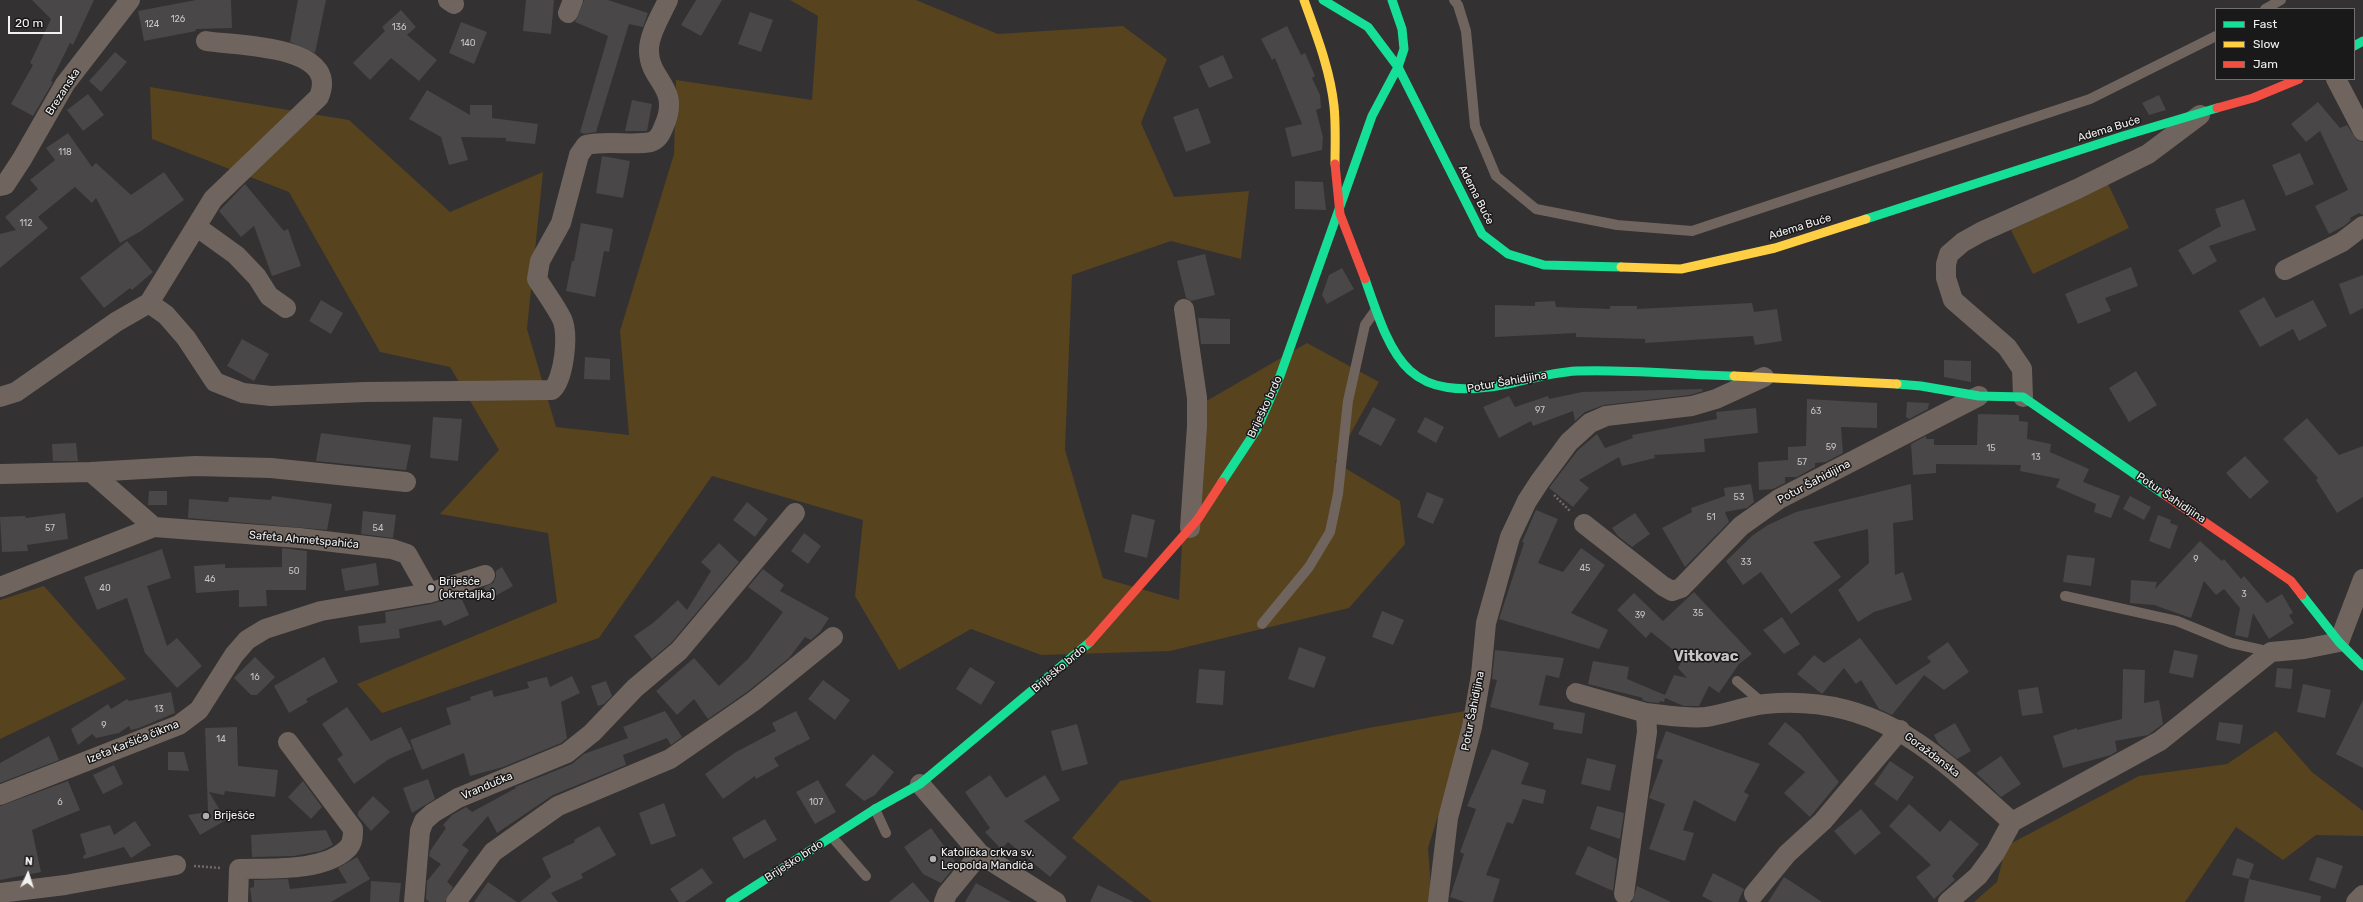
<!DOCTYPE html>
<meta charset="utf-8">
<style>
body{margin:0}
#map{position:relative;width:2363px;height:902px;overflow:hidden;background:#333131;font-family:Rubik,sans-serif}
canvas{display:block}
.legend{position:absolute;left:2215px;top:8px;width:140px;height:72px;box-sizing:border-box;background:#1a1919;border:1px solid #716f6f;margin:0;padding:5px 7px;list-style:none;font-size:12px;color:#f4f1f1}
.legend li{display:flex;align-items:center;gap:8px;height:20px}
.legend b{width:20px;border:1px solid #716f6f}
.north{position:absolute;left:8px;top:854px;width:40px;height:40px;-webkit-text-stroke:3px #1a1919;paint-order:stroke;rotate:4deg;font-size:11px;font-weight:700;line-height:16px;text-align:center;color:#f4f1f1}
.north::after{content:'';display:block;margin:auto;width:14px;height:18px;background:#f4f1f1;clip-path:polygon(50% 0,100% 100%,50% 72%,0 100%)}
.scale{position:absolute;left:8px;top:16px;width:54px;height:18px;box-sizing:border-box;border:2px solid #f4f1f1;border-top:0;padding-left:5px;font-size:12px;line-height:14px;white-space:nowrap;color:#f4f1f1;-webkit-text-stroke:3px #1a1919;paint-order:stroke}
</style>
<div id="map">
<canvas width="2363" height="902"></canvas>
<ul class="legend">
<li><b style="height:5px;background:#16e098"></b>Fast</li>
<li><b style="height:5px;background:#ffcf43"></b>Slow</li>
<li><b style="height:5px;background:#f24e42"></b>Jam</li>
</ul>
<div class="north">N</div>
<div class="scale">20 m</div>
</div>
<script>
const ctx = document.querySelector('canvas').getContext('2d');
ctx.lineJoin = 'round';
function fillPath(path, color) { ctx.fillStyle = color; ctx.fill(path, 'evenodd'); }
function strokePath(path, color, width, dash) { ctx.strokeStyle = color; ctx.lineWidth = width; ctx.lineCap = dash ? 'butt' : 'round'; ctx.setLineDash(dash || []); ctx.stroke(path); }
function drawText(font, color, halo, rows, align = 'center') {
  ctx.font = font + ' Rubik,sans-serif'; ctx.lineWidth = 3; ctx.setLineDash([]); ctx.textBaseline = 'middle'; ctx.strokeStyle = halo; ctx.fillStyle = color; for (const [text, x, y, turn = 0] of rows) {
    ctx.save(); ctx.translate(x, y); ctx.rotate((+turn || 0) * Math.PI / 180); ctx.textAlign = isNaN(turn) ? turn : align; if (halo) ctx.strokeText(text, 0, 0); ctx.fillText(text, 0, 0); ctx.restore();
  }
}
fillPath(new Path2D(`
 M790,0h126l82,34 125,-8 44,33 -26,64 33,74 75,-6 -8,68 -70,-18 -99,34 -7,175 38,128 76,22 10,-189 118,-68 72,39 -44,80 65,39 5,43 -56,64 -179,43 -129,4 -70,-26 -72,41 -44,-74 8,-76 -151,-44 -113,162 -217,75 -25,-29 200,-82 -9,-69 -108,-19 59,-64 -49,-83 -70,-15 -91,-160 -137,-53 -2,-52 199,33 101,92 93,-40 -16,157 29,98 73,8 -9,-104 54,-177 2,-74 136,20 6,-84z
 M2108,184l21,44 -96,46 -22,-44z
 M44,586l82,93 -126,60v-139z
 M1471,710l-43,138 4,54h-280l-80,-64 48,-57 248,-53z
 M2276,731l36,41 51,39v25l-47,-1 -33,25 -47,-33 -51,75h-211l23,-20 9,-36 133,-70 88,-12z`), '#57431d');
fillPath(new Path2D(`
 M32,0h62l-21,45 -3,-2 -19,38 2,1 -20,34 -22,-12 22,-39 -3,-2 21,-44z
 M196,0h35l1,28 -36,1v2l-52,10 -6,-30z
 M298,0h28l-11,53 -25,-11z
 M526,0h28l-3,34 -28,-3z
 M584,0h24l40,13 -5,14 -14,-3 -33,108 -12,2 -4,-2 28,-96 -33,-14z
 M696,0h26l-21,36 -20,-11z
 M401,10l15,17 -9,8 30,25 -18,21 -28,-23 -21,22 -17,-17 32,-32 -3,-4z
 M750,12l23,8 -12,32 -23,-8z
 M461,22l26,10 -13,32 -25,-11z
 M1287,26l14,29 4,-2 10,23 -3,2 8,17 1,13 -5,2 7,27 -1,13 -30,7 -7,-29 17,-4 -27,-66 -3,2 -11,-21z
 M115,52l12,10 -26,30 -12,-11z
 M1223,55l10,23 -24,10 -10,-22z
 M427,90l43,25v-10h22v13l46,6 -3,20 -29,-3v-3l-45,-1 7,23 -19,5 -8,-28 -32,-18z
 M88,94l16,21 -21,16 -16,-21z
 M2159,95l7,15 -17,5 -7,-12z
 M632,100l20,4 -5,27h-22z
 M2318,102l22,26 7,-3 10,15 6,2v73l-4,-2 -9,5 1,2 -7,6 -15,8 -14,-28 33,-16 -28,-59 -14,11 -15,-18z
 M1198,108l13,35 -25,9 -13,-35z
 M68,133l24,34 4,-4 35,32 33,-23 20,28 -43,31 -21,12 -24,-45 -4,5 -17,-16 -37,30 10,11 -48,40v-34l16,-4 -11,-13 33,-28 -8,-9 25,-20 -9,-12z
 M2300,153l14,31 -28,12 -14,-31z
 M602,156l28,5 -7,37 -27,-5z
 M1295,181l28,1 3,28 -31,-1z
 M245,184l39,47 4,-2 13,37 -29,10 -18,-50 -13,11 -22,-26z
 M2244,199l12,31 -47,16 8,15 -24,14 -15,-25 43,-24 -6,-17z
 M581,223l32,6 -4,23 -5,-1 -9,46 -29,-6 6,-30h2z
 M127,241l26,31 -21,18 -2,-2 -26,20 -24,-30z
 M1205,254l10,41 -24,6 -5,-3 -9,-37z
 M2131,267l7,19 -33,12 6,13 -33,13 -13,-30z
 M1342,268l12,21 -27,15 -5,-9 7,-20z
 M2363,275v33l-13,7 -11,-31z
 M2264,297l12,21 37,-18 14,26 -28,15 -6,-12 -33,18 -21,-36z
 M321,300l22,13 -12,21 -22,-13z
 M1555,301l1,6 54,2v-3h27v3l115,-6 2,9 23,-3 5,32 -27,4 -2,-9 -108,7v-4l-69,-2v-4l-81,4v-32l40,1v-4z
 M1198,318l32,1v25h-29z
 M242,339l27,15 -15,27 -27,-15z
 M585,357l25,2v21l-26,-1z
 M1944,360l27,1v21l-27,-5z
 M2136,371l21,34 -28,17 -20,-34z
 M1702,389l1,2 -13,4 -86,10 -19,7 -10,9 -2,-10 -40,15 -2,-5 -32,17 -16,-31 26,-11 6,11 33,-11 1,3 33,-7z
 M1807,399l70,4v25l-36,-1 2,26 -17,9 -11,1v4l-18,10h-12v6l-12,6 -14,1 -1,-28 30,-2v-13l18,-1z
 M1907,402l22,1 -1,6 -19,10 -3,-2z
 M1373,407l23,12 -15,27 -23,-12z
 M1756,408l2,25 -54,6 1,13 -51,3 1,3 -33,8 -3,-9 -40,23 10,8 -16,19 -24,-19 29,-38 19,-16 8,14 28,-10 -1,-3 85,-16 -1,-7z
 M1978,414l41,1v6l9,1 -1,17 24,5 -1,8 39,17 -6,13 37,14 -9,22 -17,-6 2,-8 -40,-17 4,-8 -40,-8 1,-6 -85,-1v9l-23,2 -2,-31 15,-8v3h8v6h43z
 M433,417l29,2 -4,42 -28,-3z
 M1425,417l19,10 -8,16 -19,-11z
 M2307,418l32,37 24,-9v51l-26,16 -21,-33 2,-2 -35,-39z
 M321,433l90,12 -5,25 -90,-9z
 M76,443l2,18h-25l-1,-17z
 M2245,456l24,26 -19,17 -24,-26z
 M1751,484l3,18 -7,6 -22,4 4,10 -44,45 -23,-39 30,-16 -1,-4 34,-12 -1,-8z
 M1911,484l2,36 -20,3 2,52 8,-3 9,28 -38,12 -16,10 -20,-32 31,-27 -1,-34 -55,13 28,35 -50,37 -30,-42 -18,13 -17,-24 27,-26 15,-10 28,-13z
 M149,491h18v14h-19z
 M1427,492l17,7 -11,25 -16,-7z
 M272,496l60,8 -5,26 -139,-12 1,-19 39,3 1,-5 42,3z
 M2130,496l21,11 -7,13 -21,-11z
 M747,502l21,17 -13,18 -22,-17z
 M1536,510l22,9 -20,44 25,9 18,-24 24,17 -34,48 37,17 -9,19 -100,-30 25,-76 -2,-1z
 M363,511l33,4 -3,23 -32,-4z
 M65,513l3,26 -41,6 1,6 -26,1 -2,-35 25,-1 1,2z
 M1635,513l15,21 -18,13 -14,-11 -6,-8z
 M1132,514l23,6 -8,38 -23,-6z
 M2158,515l13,5 -1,3 8,3 -8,23 -21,-8z
 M804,533l17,13 -13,18 -17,-13z
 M2200,541l22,20 2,-2 17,20 3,-3 23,27 15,-9 11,19 -4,2 5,8 -25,16 -16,-26 -5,25 -13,-3 5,-27 -16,-19 -8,6 -12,-14 -13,37 -37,-13 -24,-2 1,-23 26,2 -2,7z
 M719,543l20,19 -68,81 -19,16 -18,-23 19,-13 25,-23 9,10 24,-39 -10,-9z
 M282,548l25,3 -1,39h-40l1,16 -28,1v-17l-43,3 -2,-27 31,-2v4l57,-1z
 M162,549l9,29 -24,8 20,60 10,-8 25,28 -25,22 -32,-35 -18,-55 -30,12 -13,-33z
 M2067,555l28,3 -4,28 -28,-4z
 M376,563l3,22 -34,6 -4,-22z
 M502,567l11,19 -23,13 -6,-12 9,-4 3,-6v-6z
 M763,569l21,16 -4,6 49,27 -9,14 -9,8 -6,-3 -16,21 -42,34 -39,27 -14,-20 -17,16 -21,-24 38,-33 25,28 29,-27 35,-47 -35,-25z
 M1694,592l58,62 -13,10 -20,29 -10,-7 -10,20h-15l-19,-8 -1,4 -4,-1 -1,2 -11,-1 -6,-2 1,-2 -55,-14 5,-23 36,6 -2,12 38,16 9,-20 13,3 -9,-10 5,-10 -32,-26 -5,6 -29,-28 17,-17 29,28z
 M460,595l9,20 -25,11 -3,-6 -42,9 1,9 -40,5 -2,-17 28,-3 -1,-11 46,-8z
 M1382,611l22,9 -11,25 -21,-8z
 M1782,617l18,27 -16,10 -21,-24z
 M1860,638l36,47 35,-23 -4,-5 21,-15 21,30 -25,18 -20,-15 -32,40 -13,-6 -18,-29 -5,4 -12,-16 -22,26 -25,-20 17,-19 10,8z
 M1299,647l27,10 -12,31 -26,-9z
 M1495,650l69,8 -5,20 -13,-3 -7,30 46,8 -3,21 -29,-5 1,-6 -64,-16 7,-27 -5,-1z
 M2174,650l24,5 -5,23 -24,-5z
 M255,657l20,20 -18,18h-6l-17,-17z
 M324,657l14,25 -32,17 2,3 -19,11 -15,-27z
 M970,667l25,15 -14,23 -25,-16z
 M2277,668l16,1 -2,20 -16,-2z
 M1199,669l26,2 -2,34 -27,-2z
 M2123,669l22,1 -1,33 15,-3 4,24 -15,11 -33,6 2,10 -6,4 -48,13 -10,-32 24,-8v2l45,-11z
 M572,676l8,17 -19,9 6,36 -6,5 -58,24 -33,9 -6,-23 -42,17 -12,-30 41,-16 -5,-16 25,-8 -1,-3 22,-7 2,7 35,-9 -2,-6 20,-5 3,10z
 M823,680l27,20 -15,20 -27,-21z
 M606,681l6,15 -8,8 -6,2 -7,-20z
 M2303,684l28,6 -6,28 -28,-6z
 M2038,687l5,26 -21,3 -4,-26z
 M171,692l4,21 -36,15 -8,2 -2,-4 -10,7 -23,5 -4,-4 -14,11 -7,-16 37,-25 3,5 16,-10 2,2z
 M2363,700v68l-27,-14z
 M347,707l24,34 30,-14 11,22 -23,10 -35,25 -17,-25 6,-4 -21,-31z
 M665,711l17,26 -11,8 -4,-7 -44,17 3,10 -73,30 -56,38 -9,-17 -26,29 7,5 -22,32 6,5 -8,15h-16l-3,-3 1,-18 14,-17 -12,-8 1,-5 16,-23 -3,-3 9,-10 14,-8 6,5 44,-24 -1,-1 57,-23 12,-10 44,-16 -5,-11z
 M796,711l14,28 -11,6 -3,-2 2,2 -24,13 5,8 -23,13 -1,-3 -32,23 -18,-25 31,-22 40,-21 -4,-8z
 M1785,722l15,12 39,48 -29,35 -26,-24 21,-21 -37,-28z
 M2219,722l24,3 -3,19 -24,-4z
 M1955,723l16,28 -14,8 -19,-16 -4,-8z
 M1077,724l11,40 -26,7 -11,-40z
 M237,727l1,39 40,4 -3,27 -50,-6 -1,4 -15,-3 17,28 -26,15 -12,-20 20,-3 -3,-84z
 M1666,731l94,33 -16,28 5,3 -14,27 -41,-22 -11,30 11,3 -9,28 -36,-12 16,-45 -16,-6 14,-38 -7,-2z
 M49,736l10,24 -59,23v-20z
 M1492,749l37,14 -8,21 25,6 -3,14 -20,-5 -10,25 -6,-2 -21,53 14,4 -7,23h-28l-15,-5 1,-3 13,-40 -4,-2 16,-43 -9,-3z
 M168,752h16l5,19 -21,-1z
 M873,754l21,18 -19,23 -11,6 -19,-16z
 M2001,756l20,28 -20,13 -25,-24z
 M1587,758l29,7 -6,26 -29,-7z
 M1890,761l24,16 -17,24 -23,-17z
 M114,765l9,19 -20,10 -10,-19z
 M990,775l16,23 39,-23 15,25 -36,21 43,36 -17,20 -42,-35 -7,7 -16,-17 5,-4 -25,-36z
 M428,779l7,20 -23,14 -9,-25z
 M818,780l18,32 -21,12 -19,-32z
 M68,781l12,29 -48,20 9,42 -41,8v-74z
 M303,781l19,26 -11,12 -23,-22z
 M373,796l17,16 -19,19 -13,-15v-4z
 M664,803l12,33 -25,9 -12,-32z
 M1909,804l31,28 10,-12 29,24 -27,32 3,4 -21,19 -18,-22 15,-12 -42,-39z
 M1597,806l27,7 -4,26 -30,-10z
 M1861,809l20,24 -26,22 -21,-24z
 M765,819l12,21 -33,19 -12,-21z
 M135,821l16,24 -20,13 -7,-11 -40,12 -1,-3 3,-2 -6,-20 30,-9 4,10z
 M599,826l17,29 -35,19 2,4 -32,15 7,9h-38l31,-25 -9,-19 33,-16 -1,-2z
 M931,828l26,36 -16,19 -18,-9 -19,-27z
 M326,830l7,15 -12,6 -27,5 -42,1 -1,-22z
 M1588,846l29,13 -4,32 -38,-17z
 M357,857l13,22 -39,23h-79l-2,-14 4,-1v-7l34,-1 2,10 57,-6 -9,-15z
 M2317,857l26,9 -8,23 -26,-9z
 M2237,858l17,6 -5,15 72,17 -1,6h-76l5,-23 -17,-4z
 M702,868l11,15 -28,19h-6l-9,-13z
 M1713,873l31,16 -6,13h-25l-11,-6z
 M1784,877l11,7 27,18h-54z
 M371,881l30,2 -2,19h-29z
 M488,882l29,20h-43z
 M913,882l17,20h-41z
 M976,883l35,19h-46z
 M1098,885l36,17h-44z
 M1637,886l34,16h-39z`), '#494748');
strokePath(new Path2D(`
 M1554,495l16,16
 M194,866l27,2`), '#706966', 2.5, [2, 2]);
strokePath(new Path2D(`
 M1454,0l4,5 8,26 9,95 21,50 40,33 81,16 75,6 398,-132 126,-63
 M2265,9l16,-9
 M2065,596l112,25 54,22 40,9
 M1262,624l47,-57 21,-35 8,-38 10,-93 17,-76 10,-14
 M1737,681l27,23
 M875,809l11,24
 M832,837l34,39`), '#6f655e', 10);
strokePath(new Path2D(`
 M448,0l6,4
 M568,13l5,-13
 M2336,79l27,52
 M0,186l5,-1 17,-26 43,-75 65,-84
 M197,227l39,28 21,22 12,19 17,12
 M2285,270l57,-28 21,-16
 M149,303l64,-104 106,-102c22,-53 -84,-51 -113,-56
 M1184,309l13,89v28l-7,102
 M0,397l16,-5 100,-70 33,-19 17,12 20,23 29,44 28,11 28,3 94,-4 187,-2c12,-11 17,-56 10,-71 -7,-14 -17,-27 -25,-40l3,-18 21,-38 18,-68 7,-10c21,-5 47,1 65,-3 8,-3 10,-9 13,-16 17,-39 -14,-44 -15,-74 -1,-16 12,-37 19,-52
 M2023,397l-1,-28 -15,-22 -54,-47 -7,-22v-14l3,-10 14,-12 18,-10 96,-43 71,-35 52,-39
 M91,472l104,-6 76,2 135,14
 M0,474l91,-2 63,55
 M1584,524l79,62 9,5 9,-3 60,-62 38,-27 200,-103
 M0,587l154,-60 145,11 93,11 15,5 22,39
 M1576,693l70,20
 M920,784l60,70 76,48
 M0,795l179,-70 20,-15 35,-55 13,-15 18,-11 56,-18 108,-18 56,-18
 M2012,822l148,-81 111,-89 33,-3 35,-7 24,-63
 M0,893l65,-8 111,-20
 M1624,894l23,-162 -1,-19c20,2 40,6 60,4 20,-3 39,-11 59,-13 112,-11 170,49 247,118
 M1754,894l33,-40 36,-33 77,-91
 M238,902l1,-33c31,-1 84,3 108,-20 6,-5 6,-13 6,-20l-65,-87
 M414,902l6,-71 4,-10 9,-8 25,-15 109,-45 25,-20 43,-45 44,-37 116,-138
 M456,902l37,-50 65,-46 112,-47 84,-58 79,-64
 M944,902l3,-8 33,-40
 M1438,902l10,-84 24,-91 9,-52 5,-52 24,-86 17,-36 13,-20 29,-39 21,-19 16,-7 86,-10 24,-7 48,-22
 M1948,902l30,-26 17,-23 17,-31
 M2356,902l7,-7`), '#6f655e', 20);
strokePath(new Path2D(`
 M1323,0l45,27 30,40 84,167 26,20 36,11 77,2
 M2354,46l9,-5
 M1866,219l257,-83 94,-28
 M1365,279c29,85 43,124 143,105 22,-5 46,-12 69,-13 52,-2 105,4 157,5
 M1897,384l24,2 58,10 44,1 142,98
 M1222,482l35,-53 23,-53 92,-260 26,-49 6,-18 -2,-20 -10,-29
 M2302,595l37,47 24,24
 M730,902l145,-93 45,-25 170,-142`), '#16e098', 9);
strokePath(new Path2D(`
 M1304,0c12,34 26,69 30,106 2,19 1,39 1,58
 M1621,267l60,2 94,-21 91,-29
 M1734,376l163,8`), '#ffcf43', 9);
strokePath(new Path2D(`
 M2217,108l36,-10 46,-19
 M1335,164l5,50 25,65
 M2165,495l126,86 11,14
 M1090,642l108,-123 24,-37`), '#f24e42', 9);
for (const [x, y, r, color] of [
 [431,588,4,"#b0aeae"],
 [206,816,4,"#b0aeae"],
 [933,859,4,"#b0aeae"]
]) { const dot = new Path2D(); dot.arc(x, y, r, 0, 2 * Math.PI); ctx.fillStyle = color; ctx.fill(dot); strokePath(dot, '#1a1919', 1.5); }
drawText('9px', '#c9c6c7', null, [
 ["126",178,19],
 ["124",152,24],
 ["136",399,27],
 ["140",468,43],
 ["118",65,152],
 ["112",26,223],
 ["97",1540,410],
 ["63",1816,411],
 ["59",1831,447],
 ["15",1991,448],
 ["13",2036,457],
 ["57",1802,462],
 ["53",1739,497],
 ["51",1711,517],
 ["57",50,528],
 ["54",378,528],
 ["9",2196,559],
 ["33",1746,562],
 ["45",1585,568],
 ["50",294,571],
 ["46",210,579],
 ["40",105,588],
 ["3",2244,594],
 ["35",1698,613],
 ["39",1640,615],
 ["16",255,677],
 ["13",159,709],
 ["9",104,725],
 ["14",221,739],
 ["6",60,802],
 ["107",816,802]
]);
drawText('11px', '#f4f1f1', '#1a1919', [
 ["Brezanska",63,92,-57],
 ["Adema Buće",2109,129,-17],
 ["Adema Buće",1476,195,63],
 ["Adema Buće",1800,227,-17],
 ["Potur Šahidijina",1507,382,-10],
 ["Briješko brdo",1265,407,-65],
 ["Potur Šahidijina",1814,482,-28],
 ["Potur Šahidijina",2171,498,34],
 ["Safeta Ahmetspahića",304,540,5],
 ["Briješko brdo",1059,669,-40],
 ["Potur Šahidijina",1473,711,-79],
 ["Izeta Karšića čikma",133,742,-22],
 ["Goraždanska",1932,755,37],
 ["Vrandučka",487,786,-23],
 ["Briješko brdo",794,861,-33]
]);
drawText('11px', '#f4f1f1', '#1a1919', [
 ["Briješće",439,582],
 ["(okretaljka)",439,595],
 ["Briješće",214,816],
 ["Katolička crkva sv.",941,853],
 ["Leopolda Mandića",941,866]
], 'left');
drawText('bold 15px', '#cac5c5', '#1a1919', [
 ["Vitkovac",1706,657]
]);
</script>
